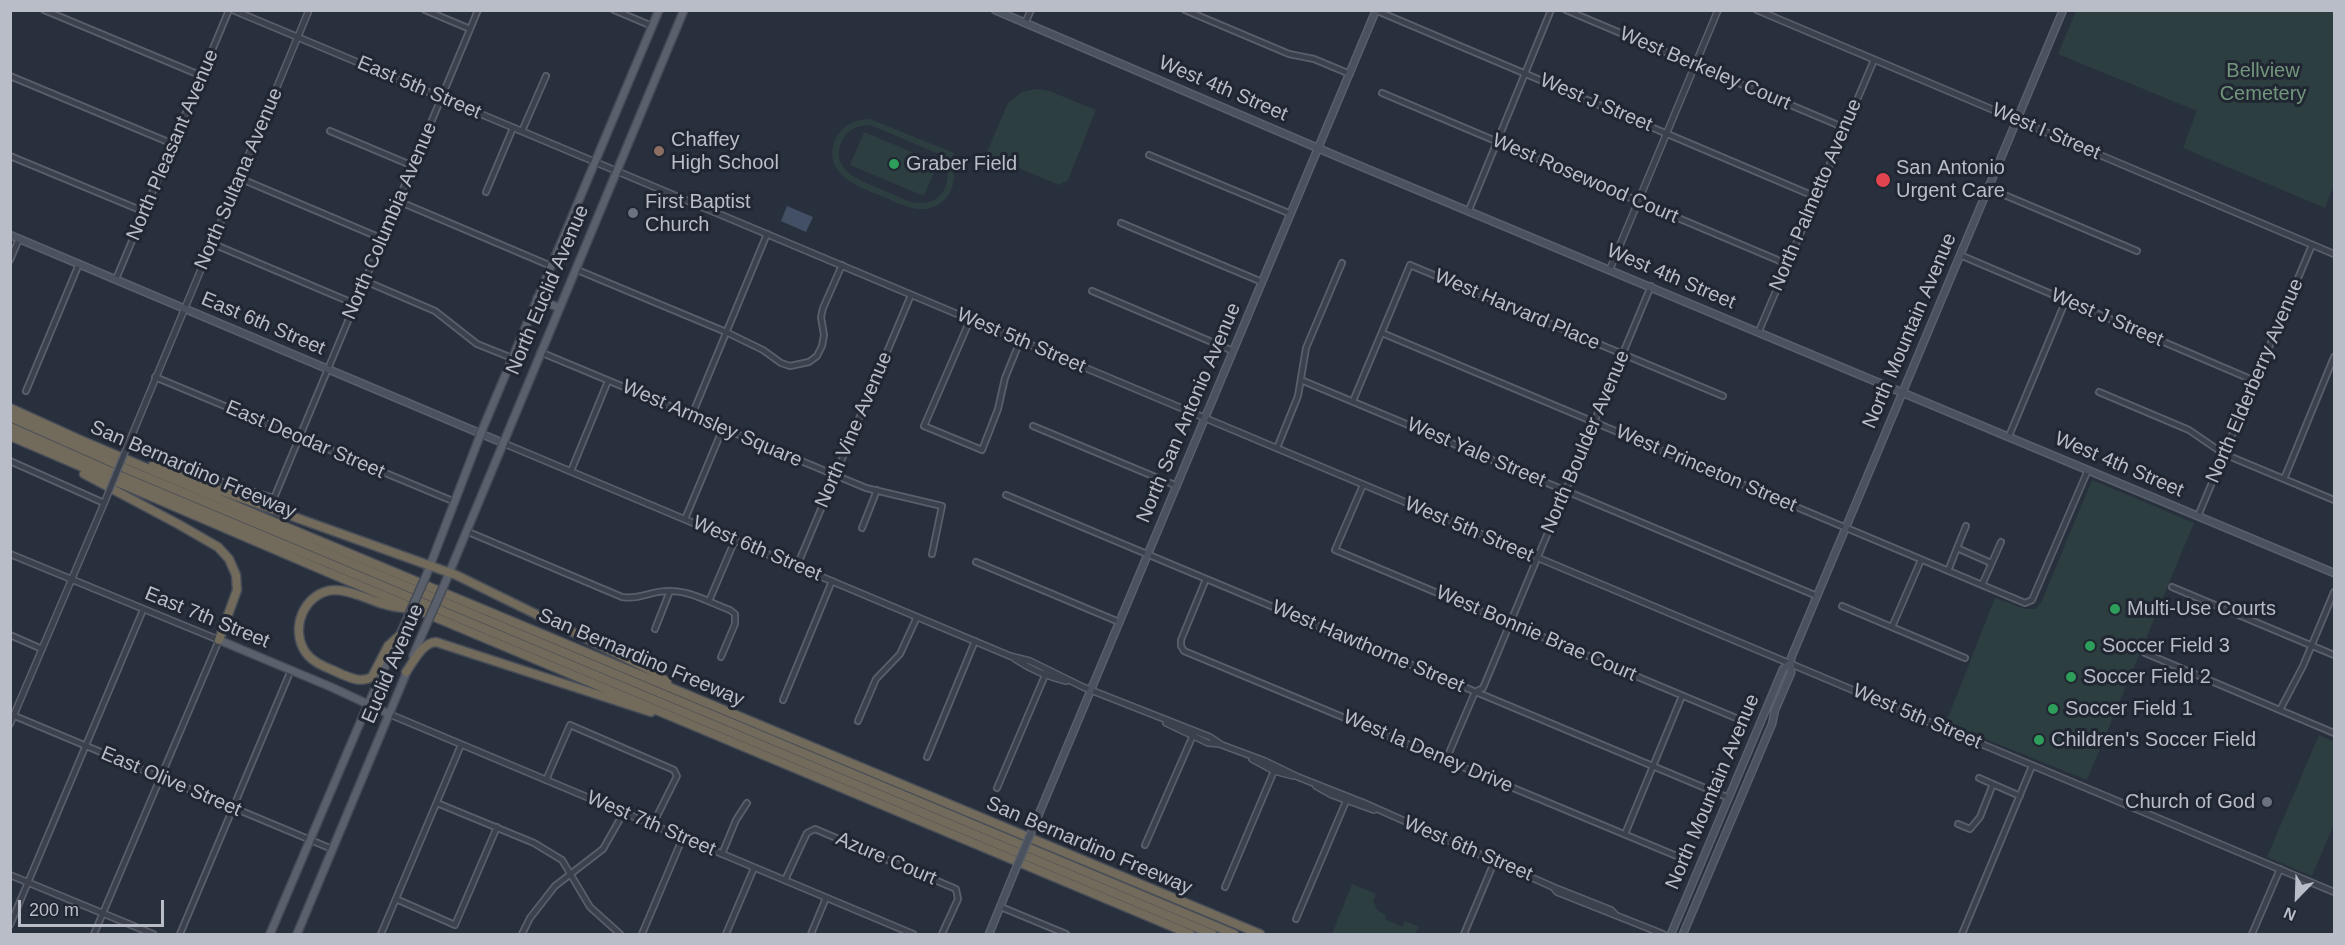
<!DOCTYPE html>
<style>
body{margin:0}
#map{position:relative;width:2345px;height:945px;overflow:hidden;background:#28303d;font-family:Arial,sans-serif}
canvas{display:block}
.frame{position:absolute;inset:0;border:12px solid #b8bdc8;pointer-events:none}
.north{position:absolute;left:2267px;top:867px;width:60px;height:60px;-webkit-text-stroke:4px #212732;paint-order:stroke;rotate:203deg;font-size:16px;font-weight:700;line-height:24px;text-align:center;color:#b8bdc8}
.north::after{content:'';display:block;margin:auto;width:21px;height:27px;background:#b8bdc8;clip-path:polygon(50% 0,100% 100%,50% 72%,0 100%)}
.scale{position:absolute;left:18px;top:900px;width:146px;height:27px;box-sizing:border-box;border:3px solid #b8bdc8;border-top:0;padding-left:8px;font-size:18px;line-height:21px;white-space:nowrap;color:#b8bdc8;-webkit-text-stroke:4px #212732;paint-order:stroke}
</style>
<div id="map">
<canvas width="2345" height="945"></canvas>
<div class="frame"></div>
<div class="north">N</div>
<div class="scale">200 m</div>
</div>
<script>
const ctx = document.querySelector('canvas').getContext('2d');
ctx.lineJoin = 'round';
function fillPath(path, color) { ctx.fillStyle = color; ctx.fill(path, 'evenodd'); }
function strokePath(path, color, width, dash) { ctx.strokeStyle = color; ctx.lineWidth = width; ctx.lineCap = dash ? 'butt' : 'round'; ctx.setLineDash(dash || []); ctx.stroke(path); }
function drawText(font, color, halo, rows, align = 'center') {
  ctx.font = font + ' Arial,sans-serif'; ctx.lineWidth = 6; ctx.setLineDash([]); ctx.textBaseline = 'middle'; ctx.strokeStyle = halo; ctx.fillStyle = color; for (const [text, x, y, turn = 0] of rows) {
    ctx.save(); ctx.translate(x, y); ctx.rotate((+turn || 0) * Math.PI / 180); ctx.textAlign = isNaN(turn) ? turn : align; if (halo) ctx.strokeText(text, 0, 0); ctx.fillText(text, 0, 0); ctx.restore();
  }
}
fillPath(new Path2D(`
 M2076,11h258v173l-9,24 -142,-60 14,-37 -139,-57z
 M1037,89l12,2 47,19 -28,70 -9,5 -73,-31 22,-51 14,-11z
 M870,119l84,34 -2,5h-2c11,22 -1,50 -27,51 -13,1 -27,-7 -39,-12 -25,-10 -64,-23 -48,-59 7,-13 20,-19 34,-19zM870,125l69,29c17,18 8,50 -19,49 -12,0 -24,-8 -35,-12 -20,-9 -55,-18 -44,-48 4,-12 16,-18 29,-18z
 M864,132l74,31 -14,33 -74,-31z
 M2092,480l102,43 -107,257 -141,-57 49,-125 30,11h10l6,-6z
 M2319,735l15,7v82l-22,52 -45,-19z
 M1352,884l24,10 -3,7 5,10 8,4 -1,4 17,8 3,-6 14,6 -4,7h-83z`), '#2d3e40');
fillPath(new Path2D(`
 M787,206l26,11 -7,15 -25,-11z`), '#424f65');
const minor = new Path2D(`
 M44,10l158,66
 M425,10l45,19
 M614,10l38,16
 M1185,10l104,44 25,5 36,15
 M1375,10l441,187
 M1566,10l279,118
 M10,76l163,68
 M1382,93l405,171
 M330,131l83,35
 M522,131l24,-55
 M1149,155l142,59
 M10,156l135,56
 M239,178l144,61
 M1988,188l149,63
 M486,192l27,-64
 M398,201l153,65
 M1469,210l82,-200
 M1121,223l141,59
 M211,243l144,61
 M1960,255l295,126
 M10,260l9,-21
 M575,269l151,63 37,18 18,13 9,3 19,-4 8,-6 5,-10 2,-11 -3,-18 2,-9 19,-43
 M116,279l113,-269
 M365,281l70,30 42,33 35,14
 M1092,291l141,60
 M970,320l-46,106 58,24 16,-41 7,-31 15,-37
 M1759,331l115,-271
 M1382,333l643,270 7,-3 56,-130
 M540,352l326,136 76,18 -10,48
 M155,377l300,125
 M1301,380l516,216
 M26,391l53,-127
 M2099,392l90,38 35,24 110,46
 M1353,401l57,-136 313,131
 M692,415l75,-181
 M1033,426l144,60
 M2009,436l57,-136
 M129,443l98,41 47,14 204,-488
 M1277,448l21,-52 8,-48 36,-85
 M10,461l94,42
 M571,471l37,-90
 M2284,479l50,-122
 M1363,485l-28,65 401,168
 M1006,495l723,303
 M2198,516l114,-271
 M685,519l38,-91
 M862,528l15,-38
 M466,531l156,66c17,3 29,-6 46,-6 22,-1 42,12 62,19l5,4v10l-14,33
 M1957,548l9,-22
 M976,562l143,60
 M797,566l114,-271
 M1948,571l9,-23 34,15
 M1206,579l-25,61v6l3,5 495,206
 M1982,585l19,-43
 M2172,587l162,68
 M709,601l26,-61
 M1842,606l123,52
 M1892,627l29,-67
 M655,629l15,-38
 M10,635l32,14
 M2145,653l189,80
 M783,700l49,-119
 M2280,710l23,-44 31,-74
 M10,714l322,135
 M858,721l18,-42 24,-25 17,-37
 M927,757l48,-116
 M1446,760l29,-68 8,-4 168,-402
 M1979,778l41,18
 M546,780l24,-55 104,45 3,6 -24,48
 M997,788l49,-115
 M437,803l97,40 28,17 28,47 30,27
 M1958,824l12,5 10,-12 13,-33
 M1625,834l57,-138
 M1145,845l49,-112
 M722,854l14,-34 11,-17
 M785,880l22,-47 8,-4 141,60 2,10 -16,35
 M1225,887l49,-116
 M396,899l59,26 42,-98
 M1001,907l65,27
 M1296,919l51,-120
 M10,925l133,-315
 M94,934l125,-294
 M180,934l111,-264
 M381,934l80,-189
 M522,934l8,-16 25,-32 48,-37 21,-37
 M642,934l41,-97
 M726,934l28,-66
 M811,934l15,-36
 M1464,934l31,-74
 M1962,934l70,-168
 M2252,934l28,-65`);
const tertiary = new Path2D(`
 M233,10l2101,882
 M1757,10l577,244
 M1025,23l6,-13
 M1610,269l108,-259
 M503,443l507,213 20,5 53,26 127,50 12,8 43,16 33,16 66,26 189,84 58,23 4,4
 M127,447l182,-437
 M10,554l209,86
 M1015,659c15,10 33,18 51,22
 M389,714l524,220
 M1166,723l42,20 11,1
 M10,724l95,-223
 M1252,759l22,12 19,5
 M1316,786l16,9 42,15
 M10,875l143,59
 M1553,887l4,5 106,42`);
const secondary = new Path2D(`
 M995,10l346,148 993,415
 M10,235l493,208
 M1033,828l343,-818
 M989,934l25,-61
 M1671,934l96,-227 16,-38 6,-5
 M1683,934l89,-210 3,-14 16,-37v-15l272,-648`);
const primary = new Path2D(`
 M537,298l22,10
 M426,576l57,-148 176,-418
 M445,583l239,-573
 M219,640l112,47 58,27
 M413,656l12,-28
 M270,934l95,-223 41,-90
 M297,934l111,-265`);
const motorway = new Path2D(`
 M10,408l68,31 189,80 993,415
 M10,417l117,52 1107,465
 M10,427l113,50 1089,457
 M10,436l315,135 865,363
 M152,466l304,109 196,96 15,11
 M84,474l94,50 40,23 11,12 7,16 1,15 -18,50
 M400,635l-12,11 -16,31c-11,6 -21,1 -31,-3 -12,-6 -27,-10 -35,-21 -17,-24 -2,-61 28,-63 17,0 33,9 49,14 9,3 18,4 27,5
 M406,672c8,-11 16,-29 30,-30l215,70`);
strokePath(minor, '#5a606b', 8);
strokePath(tertiary, '#5a606b', 8);
strokePath(secondary, '#5a606b', 9);
strokePath(primary, '#454b56', 10);
strokePath(motorway, '#474d58', 11);
strokePath(minor, '#3c424d', 4.5);
strokePath(tertiary, '#3c424d', 5);
strokePath(secondary, '#4a515f', 6);
strokePath(primary, '#5a616d', 7);
strokePath(motorway, '#726a5a', 8);
const tertiaryBridge = new Path2D(`
 M105,501l22,-54`);
const secondaryBridge = new Path2D(`
 M1014,873l19,-45`);
const primaryBridge = new Path2D(`
 M406,621l20,-45
 M425,628l20,-45`);
strokePath(tertiaryBridge, '#5a606b', 8, []);
strokePath(secondaryBridge, '#5a606b', 9, []);
strokePath(primaryBridge, '#454b56', 10, []);
strokePath(tertiaryBridge, '#3c424d', 5);
strokePath(secondaryBridge, '#4a515f', 6);
strokePath(primaryBridge, '#5a616d', 7);
for (const [x, y, r, color] of [
 [659,151,6,"#8d6e63"],
 [894,164,6,"#2e9e5b"],
 [1883,180,8,"#e0444e"],
 [633,213,6,"#6b7280"],
 [2115,609,6,"#2e9e5b"],
 [2090,646,6,"#2e9e5b"],
 [2071,677,6,"#2e9e5b"],
 [2053,709,6,"#2e9e5b"],
 [2039,740,6,"#2e9e5b"],
 [2267,802,6,"#6b7280"]
]) { const dot = new Path2D(); dot.arc(x, y, r, 0, 2 * Math.PI); ctx.fillStyle = color; ctx.fill(dot); strokePath(dot, '#212732', 2); }
drawText('20px', '#b8bdc8', '#212732', [
 ["West Berkeley Court",1705,69,23],
 ["East 5th Street",419,88,23],
 ["West 4th Street",1223,89,23],
 ["West J Street",1596,103,23],
 ["West I Street",2046,132,23],
 ["North Pleasant Avenue",173,145,-67],
 ["North Sultana Avenue",239,179,-67],
 ["West Rosewood Court",1585,179,23],
 ["North Palmetto Avenue",1816,195,-67],
 ["North Columbia Avenue",390,221,-67],
 ["West 4th Street",1671,277,23],
 ["North Euclid Avenue",548,290,-67],
 ["West Harvard Place",1517,310,23],
 ["West J Street",2107,318,23],
 ["East 6th Street",263,324,23],
 ["North Mountain Avenue",1910,331,-67],
 ["West 5th Street",1021,341,23],
 ["North Elderberry Avenue",2255,381,-67],
 ["North San Antonio Avenue",1189,413,-67],
 ["West Armsley Square",712,424,23],
 ["North Vine Avenue",854,430,-67],
 ["East Deodar Street",305,440,23],
 ["North Boulder Avenue",1586,442,-67],
 ["West Yale Street",1476,453,23],
 ["West 4th Street",2119,465,23],
 ["West Princeton Street",1706,469,23],
 ["San Bernardino Freeway",193,470,23],
 ["West 5th Street",1469,530,23],
 ["West 6th Street",757,549,23],
 ["East 7th Street",207,618,22],
 ["West Bonnie Brae Court",1536,634,23],
 ["West Hawthorne Street",1368,647,23],
 ["San Bernardino Freeway",641,658,23],
 ["Euclid Avenue",393,664,-67],
 ["West 5th Street",1917,717,23],
 ["West la Deney Drive",1428,752,23],
 ["East Olive Street",171,782,23],
 ["North Mountain Avenue",1713,792,-67],
 ["West 7th Street",651,824,23],
 ["San Bernardino Freeway",1089,846,23],
 ["West 6th Street",1468,849,23],
 ["Azure Court",886,859,23]
]);
drawText('20px', '#72967c', '#212732', [
 ["Bellview",2263,71],
 ["Cemetery",2263,94]
]);
drawText('20px', '#b8bdc8', '#212732', [
 ["Chaffey",671,140],
 ["High School",671,163],
 ["Graber Field",906,164],
 ["San Antonio",1896,168],
 ["Urgent Care",1896,191],
 ["First Baptist",645,202],
 ["Church",645,225],
 ["Multi-Use Courts",2127,609],
 ["Soccer Field 3",2102,646],
 ["Soccer Field 2",2083,677],
 ["Soccer Field 1",2065,709],
 ["Children's Soccer Field",2051,740],
 ["Church of God",2255,802,"right"]
], 'left');
</script>
